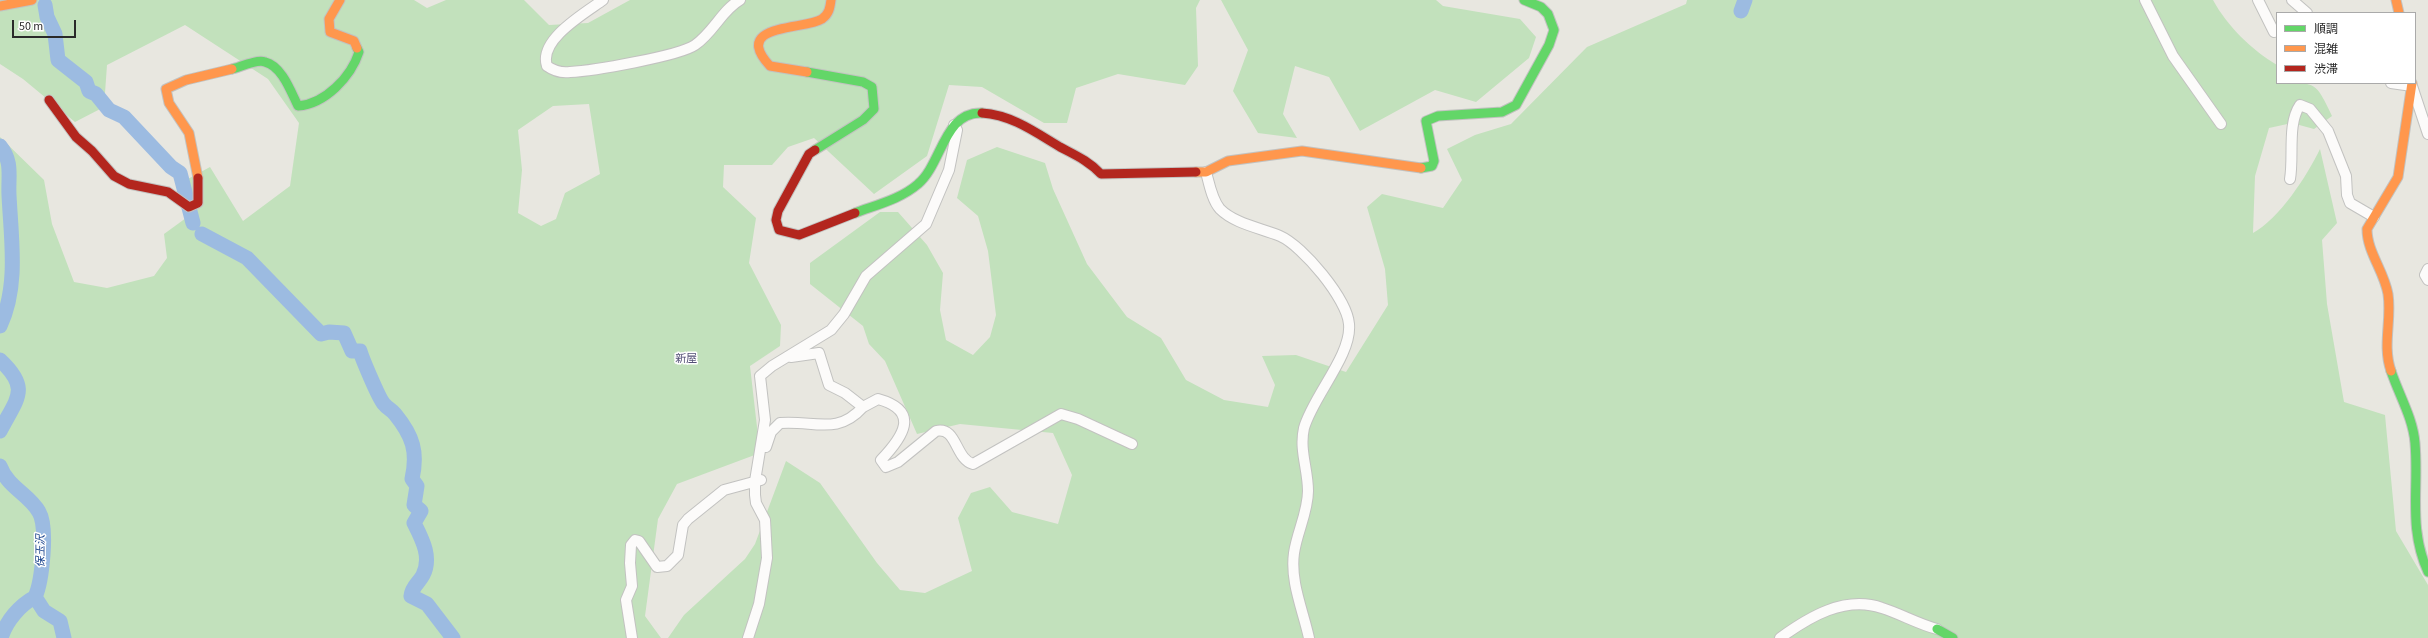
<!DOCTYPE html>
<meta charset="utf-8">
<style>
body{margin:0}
#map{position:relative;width:2428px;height:638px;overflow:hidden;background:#e8e7e0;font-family:"Source Sans 3","Noto Sans JP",sans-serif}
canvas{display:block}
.legend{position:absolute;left:2276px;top:12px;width:140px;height:72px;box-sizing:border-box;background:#fff;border:1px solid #aaa;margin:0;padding:5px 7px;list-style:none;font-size:12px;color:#2a2a2a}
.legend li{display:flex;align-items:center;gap:8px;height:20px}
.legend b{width:20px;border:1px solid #aaa}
.scale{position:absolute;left:12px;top:20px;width:64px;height:18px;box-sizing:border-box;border:2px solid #2a2a2a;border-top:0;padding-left:5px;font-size:12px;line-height:14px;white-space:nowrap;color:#2a2a2a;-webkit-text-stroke:3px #fff;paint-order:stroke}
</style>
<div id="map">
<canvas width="2428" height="638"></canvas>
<ul class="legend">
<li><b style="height:5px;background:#63d668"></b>順調</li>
<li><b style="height:5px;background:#ff974d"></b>混雑</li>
<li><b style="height:5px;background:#b3261e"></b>渋滞</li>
</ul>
<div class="scale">50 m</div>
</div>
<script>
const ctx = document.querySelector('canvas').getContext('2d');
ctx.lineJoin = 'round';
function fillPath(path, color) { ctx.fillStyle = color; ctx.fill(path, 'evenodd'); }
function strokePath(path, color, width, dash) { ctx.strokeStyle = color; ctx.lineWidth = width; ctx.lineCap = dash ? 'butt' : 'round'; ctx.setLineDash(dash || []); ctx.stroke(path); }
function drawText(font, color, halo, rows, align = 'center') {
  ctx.font = font + ' "Source Sans 3","Noto Sans JP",sans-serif'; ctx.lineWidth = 3; ctx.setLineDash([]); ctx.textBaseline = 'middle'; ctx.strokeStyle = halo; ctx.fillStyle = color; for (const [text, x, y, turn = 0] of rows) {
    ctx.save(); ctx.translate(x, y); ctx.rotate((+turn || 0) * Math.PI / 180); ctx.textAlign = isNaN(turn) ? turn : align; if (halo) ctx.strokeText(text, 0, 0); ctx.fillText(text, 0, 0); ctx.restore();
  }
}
fillPath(new Path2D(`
 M0,0h414l13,8 19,-8h78l25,25 39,-2 42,-23h570l-4,8 2,58 -13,19 -67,-11 -42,14 -9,35h-23l-62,-36 -33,-2 -22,71 -53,38 -60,-56 -26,9 -16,18h-48l-1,22 33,31 -7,45 32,62 -1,21 -30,20 10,87 -83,31 -19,35 -13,97 16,22h-661v-501l44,43 8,44 22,58 33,6 47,-12 13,-18 -3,-24 22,-16v-38l24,-13 33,54 47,-35 9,-63 -31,-44 -83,-54 -78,40 -3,42 -29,15 -52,-43 -23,-15zM589,104l11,70 -35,19 -9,26 -15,7 -23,-13 4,-43 -4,-40 35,-24z
 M1221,0h215l7,6 77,13 16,18 -7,21 -53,44 -41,-12 -75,41 -31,-54 -34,-11 -12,48 14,24 -39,-5 -25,-42 15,-41z
 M1687,0h526c14,26 39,50 64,65v18c39,0 38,-3 55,33l-18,13 -22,-6 -23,5 -14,48 -2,57c26,-14 54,-57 67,-84l17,74 -15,17 5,64 17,98 41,13 11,116 32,54v53h-1760l16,-23 61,-56 10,-15 31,-83 34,22 57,80 23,27 25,3 47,-22 -14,-53 13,-25 19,-6 22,25 46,12 14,-49 -19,-42 -93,-9 -43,10 -32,-73 -16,-17 -6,-18 -53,-42v-21l70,-51h18l29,33 16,28 -3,37 6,30 27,15 17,-18 6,-22 -8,-64 -10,-35 -21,-18 10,-38 30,-13 48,16 8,26 34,75 40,53 34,21 25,42 38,20 44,7 7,-22 -13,-29 34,-1 50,17 42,-67 -3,-36 -18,-62 15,-13 61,14 19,-28 -15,-31 28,-14 36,-11 76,-77 99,-43z`), '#c2e1bc');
strokePath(new Path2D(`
 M45,5l2,12 8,17 3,26 28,22 3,9 7,3 13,16 15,7 47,50 9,6 13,50
 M1741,11l4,-11
 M0,146c13,16 8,30 9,49 2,43 10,91 -9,131
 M202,234l45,24 74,76 8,-2 15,1 8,18h8c2,7 19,48 24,53 3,4 8,6 11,10 18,22 23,38 17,65l5,7 -3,19 7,6 -7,12c8,16 18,34 9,52 -4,8 -11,11 -12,21l16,8 26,34
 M0,360c31,29 17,38 0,71
 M0,466c8,22 29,28 39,46 9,15 3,70 -4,85l9,14 16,10 4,17
 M1,638c5,-17 19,-33 34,-41`), '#9cbbe1', 15);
const street = new Path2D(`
 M603,0c-18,13 -65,40 -56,66 7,5 15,7 23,6 22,-1 109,-16 125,-27 18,-12 27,-35 45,-45
 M2145,0l28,56 48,68
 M2258,0l16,32
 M2292,0l15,13
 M2391,83l21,3 16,48
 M1206,172c3,11 6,28 14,37 15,15 41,19 60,27 23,10 67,63 69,88 3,31 -36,72 -45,104 -5,22 4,41 4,63 0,21 -11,41 -14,62 -4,29 9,57 15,85
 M2290,179c4,-23 -3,-55 10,-74l10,4 18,22 18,45 1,19 3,8 24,14
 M2428,269l-3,6 3,5
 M791,357l28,-4 10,32 16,8 18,14 15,-8c43,12 25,38 3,61l5,7 12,-5 38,-31c21,-5 19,28 37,33l88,-50 17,5 54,25
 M766,447l5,-15 9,-9c34,-3 57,13 83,-16
 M632,638l-6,-38 6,-14 -2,-23 1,-18 4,-5 4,1 18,26 10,-1 11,-11 5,-30 5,-6 36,-29 37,-10
 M748,638l11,-34 8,-46 -2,-38 -9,-17 -1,-8v-14l10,-61 -5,-44 12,-10 59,-36 13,-16 22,-38 60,-52 23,-54 8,-40 -3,-5
 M1780,638c29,-21 65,-43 102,-30 19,6 36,16 55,21`);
const fast = new Path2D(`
 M232,69c8,-2 25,-10 33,-7 17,4 26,30 33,44 27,-2 53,-29 61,-54l-2,-4
 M807,72l56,10 9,5 2,22 -11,11 -48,30
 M1421,168l11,-2 2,-5 -8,-40 12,-5 64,-4 14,-7 33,-60 5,-15 -6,-16 -7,-7 -17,-7
 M855,213c21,-8 46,-14 63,-29 24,-20 26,-73 64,-71
 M2391,371c8,24 22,47 24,72 4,46 -7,85 13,129
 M1937,629l16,9`);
const slow = new Path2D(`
 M340,0l-11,19 1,13 24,9 3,7
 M2396,0l3,13
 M0,6l32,-6
 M807,72l-37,-6c-40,-43 36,-36 52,-47 7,-5 8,-11 9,-19
 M1196,172h10l22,-11 74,-10 119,17
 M198,178l-9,-45 -20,-30 -3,-14 20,-9 46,-11
 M2391,371c-9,-26 1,-51 -3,-77 -4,-23 -21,-42 -21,-65l31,-52 14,-94`);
const jam = new Path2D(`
 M49,100l27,37 16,14 22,25 15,8 39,8 21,15 9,-4v-25
 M982,113c30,2 53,19 78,34 15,8 29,14 41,27l95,-2
 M815,150l-6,4 -31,57 -2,9 3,10 20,5 56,-22`);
strokePath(street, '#c2c2c0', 12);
strokePath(fast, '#c2c2c0', 11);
strokePath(slow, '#c2c2c0', 11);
strokePath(jam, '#c2c2c0', 11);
strokePath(street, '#fcfbfa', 10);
strokePath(fast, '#63d668', 9);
strokePath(slow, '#ff974d', 9);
strokePath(jam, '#b3261e', 9);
drawText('11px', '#534f76', '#fff', [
 ["新屋",686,360]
]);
drawText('italic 11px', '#1b448d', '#fff', [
 ["保玉沢",42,551,-90]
]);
</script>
